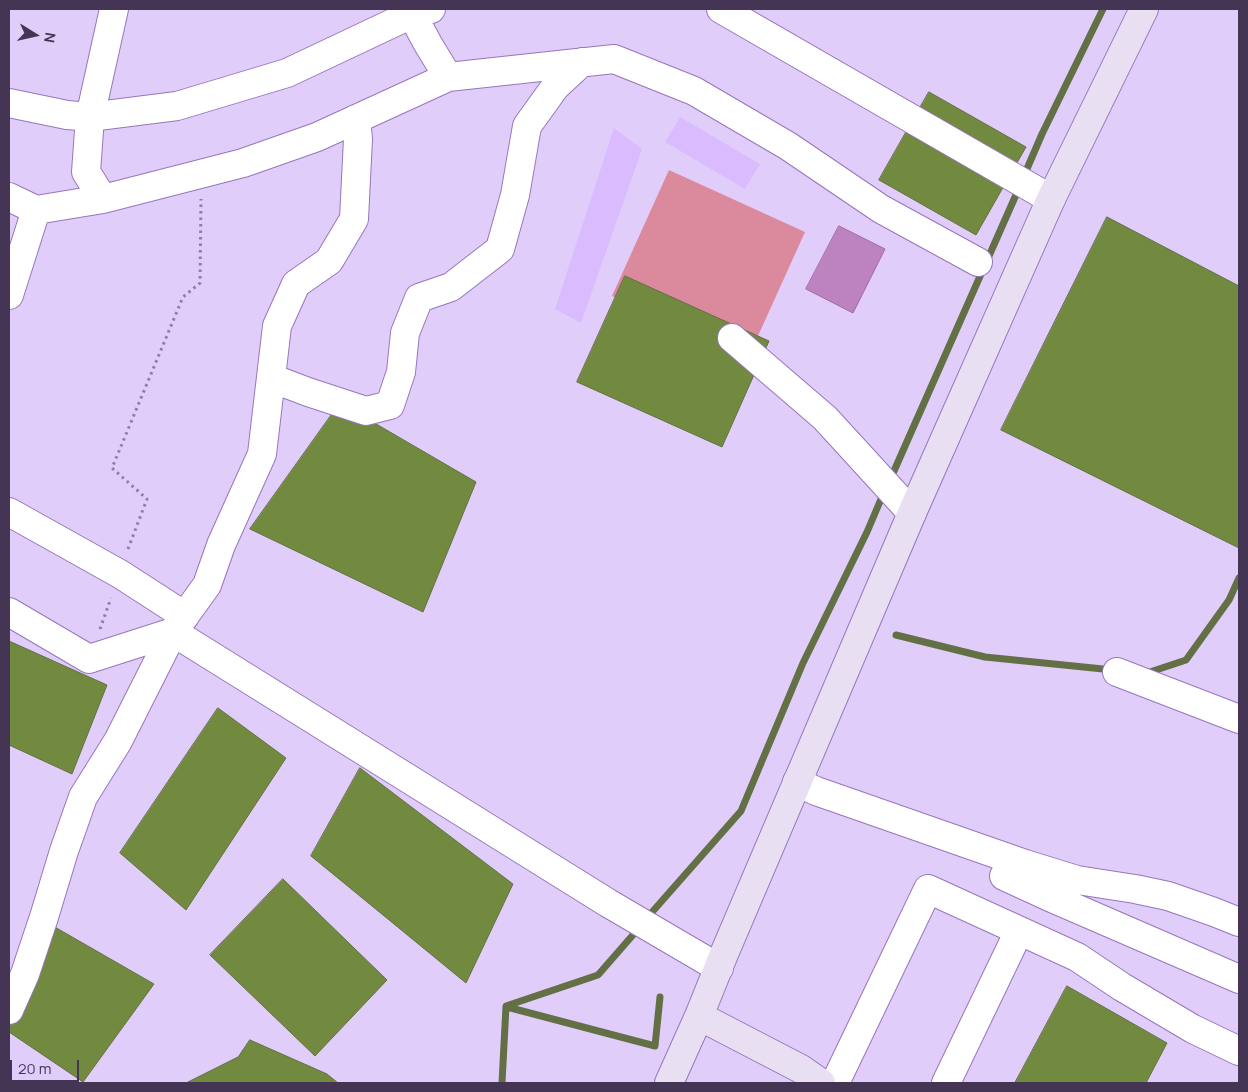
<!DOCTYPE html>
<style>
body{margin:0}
#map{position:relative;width:1248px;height:1092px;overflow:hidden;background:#e1cdfa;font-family:Manrope,sans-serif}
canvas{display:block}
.frame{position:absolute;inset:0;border:10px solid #433553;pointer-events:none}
.north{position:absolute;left:10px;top:10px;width:50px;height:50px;-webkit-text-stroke:4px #e1cdfa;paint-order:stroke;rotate:100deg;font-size:14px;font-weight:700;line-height:20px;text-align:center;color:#433553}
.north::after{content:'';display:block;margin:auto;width:18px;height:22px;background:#433553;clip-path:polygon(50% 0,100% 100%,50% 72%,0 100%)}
.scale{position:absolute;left:10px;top:1060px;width:69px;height:22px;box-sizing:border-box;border:2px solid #433553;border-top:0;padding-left:6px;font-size:15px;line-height:18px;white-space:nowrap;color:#433553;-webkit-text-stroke:4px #e1cdfa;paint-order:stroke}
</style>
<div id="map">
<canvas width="1248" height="1092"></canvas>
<div class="frame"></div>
<div class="north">N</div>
<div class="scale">20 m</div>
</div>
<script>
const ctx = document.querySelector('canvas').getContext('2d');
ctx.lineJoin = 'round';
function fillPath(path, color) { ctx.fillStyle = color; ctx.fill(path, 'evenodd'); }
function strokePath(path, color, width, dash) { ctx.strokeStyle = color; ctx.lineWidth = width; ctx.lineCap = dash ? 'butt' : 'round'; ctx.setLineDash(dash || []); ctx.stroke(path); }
fillPath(new Path2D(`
 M680,117l80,47 -15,25 -80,-47z
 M614,128l28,21 -61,174 -26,-14z`), '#dabcfe');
fillPath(new Path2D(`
 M669,170l136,62 -57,126 -136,-62z`), '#db899c');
const water = new Path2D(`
 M929,92l97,55 -50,88 -97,-55z
 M1107,217l132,69v262l-238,-118z
 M625,276l144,65 -47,106 -145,-65z
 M340,403l136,79 -53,130 -173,-83z
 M9,641l98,44 -35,89 -63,-29z
 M218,708l68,50 -100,152 -66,-57z
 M360,768l153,116 -47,99 -155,-127z
 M283,879l104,101 -72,76 -105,-101z
 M53,926l101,58 -71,98 -74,-50v-13z
 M1067,986l100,57 -21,40h-131z
 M250,1040l77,34 11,9h-152l52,-26z`);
fillPath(water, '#718a3f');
strokePath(water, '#637045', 1);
strokePath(new Path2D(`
 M1023,178l19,-44 61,-125
 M890,480l129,-292
 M896,635l89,22 128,13
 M1147,673l39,-13 43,-60 10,-22
 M646,919l95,-108 62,-148 64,-131 17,-40
 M507,1007l148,39 5,-49
 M502,1083l4,-77 92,-31 41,-47`), '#637045', 7);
const building = new Path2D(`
 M839,226l46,23 -32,64 -47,-24z`);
fillPath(building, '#bd83c0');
strokePath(building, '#a169a4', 1);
const street = new Path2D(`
 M409,9l19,35 20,33
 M721,9l330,190
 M9,103l58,12 23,2 87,-11 110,-33 125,-59 19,-5
 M9,197l27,13
 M103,199l-17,-27 4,-55 24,-108
 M9,295l27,-85 67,-11 140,-36 74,-26 131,-60 166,-18 80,32 94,55 93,63 97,53
 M732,338l93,80 87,95
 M271,378l37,14 58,19 24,-6 11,-33 4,-39 14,-35 32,-11 49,-38 15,-54 12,-69 28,-39 27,-25
 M9,512l111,62 65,42
 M9,612l80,47 84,-27 435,271 111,65
 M1117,672l122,47
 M797,782l19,9 209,73 52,16 58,9 33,7 46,16 25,10
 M1004,876l48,22 187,81
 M9,1010l16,-36 19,-57 20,-66 19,-54 35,-56 55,-109 34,-47 14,-40 41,-91 15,-128 19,-42 33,-23 25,-42 4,-80 -2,-20
 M835,1083l93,-194 149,68 45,30 71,42 46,22
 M946,1083l73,-152`);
const secondary = new Path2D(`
 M699,1016l102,53 20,14
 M669,1083l30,-67 25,-62 188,-441 139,-314 93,-190`);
strokePath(street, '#9776bc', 30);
strokePath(secondary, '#9776bc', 30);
strokePath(new Path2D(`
 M128,549l19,-50 -35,-31 71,-171 17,-14 1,-84
 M100,629l11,-31`), '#8f7ea3', 3, [2.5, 4]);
strokePath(street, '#fff', 28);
strokePath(secondary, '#e8dff3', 28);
</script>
